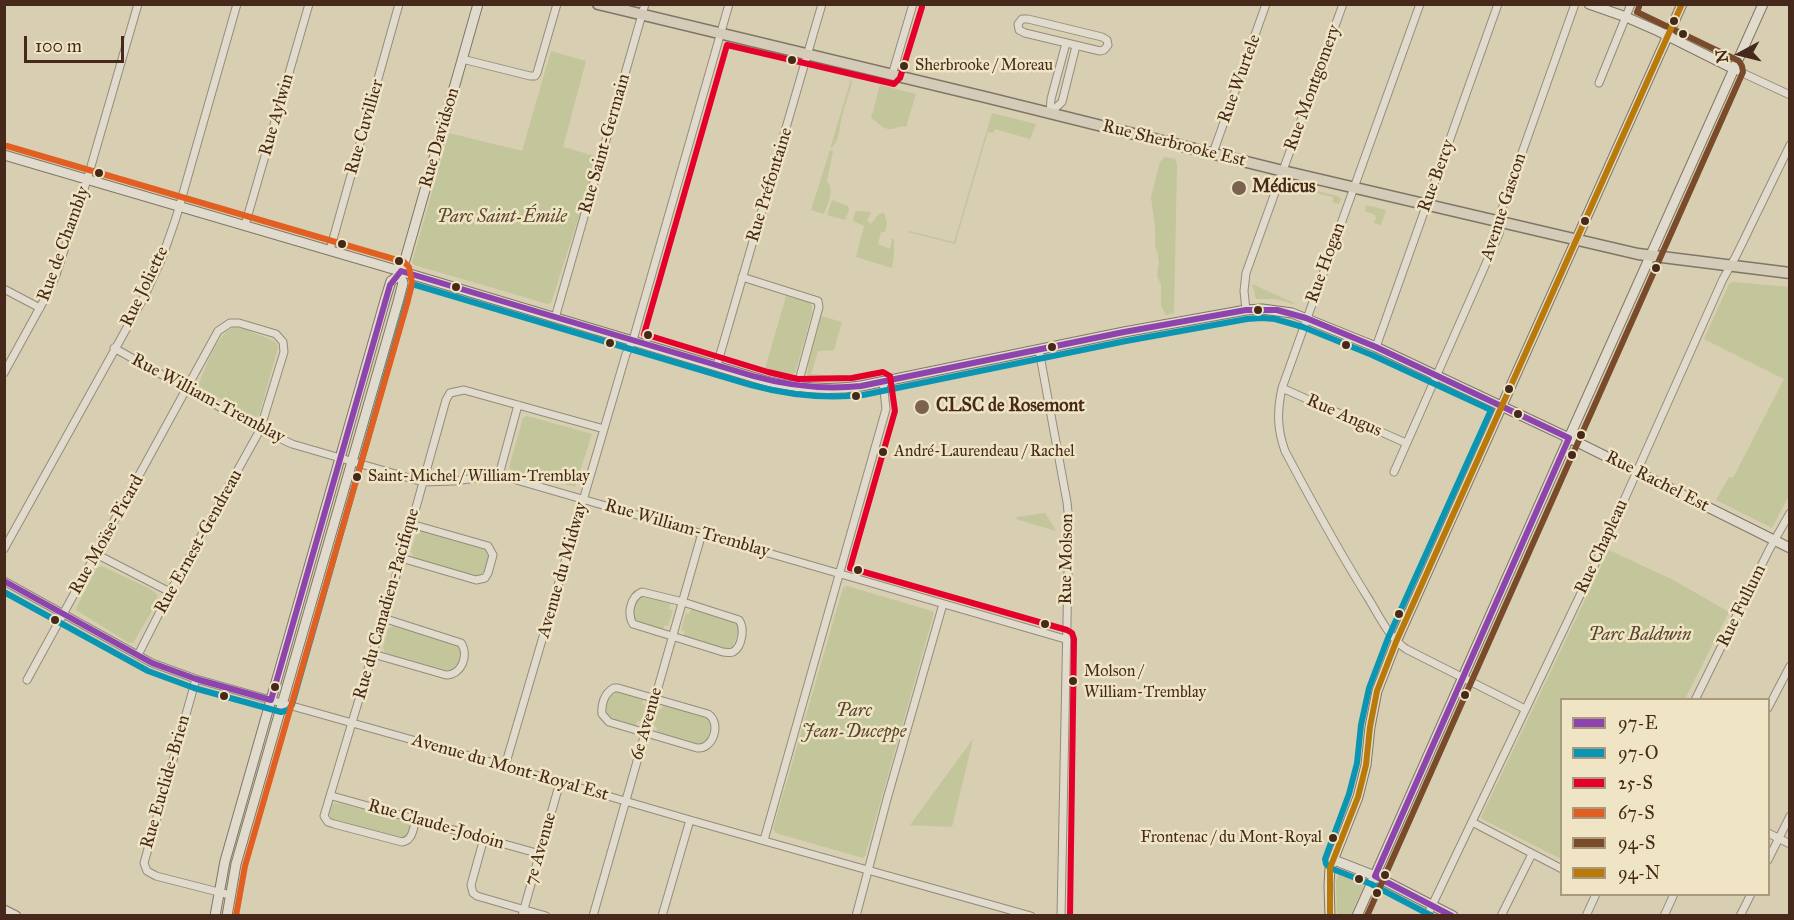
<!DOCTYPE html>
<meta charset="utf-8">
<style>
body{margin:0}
#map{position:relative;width:1794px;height:920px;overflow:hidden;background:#d8ceb2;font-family:"IM FELL Great Primer",serif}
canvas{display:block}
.frame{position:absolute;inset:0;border:6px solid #46291a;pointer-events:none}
.legend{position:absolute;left:1560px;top:698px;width:210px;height:198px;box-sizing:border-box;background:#efe4c3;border:2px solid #ab997f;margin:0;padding:8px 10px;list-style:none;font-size:18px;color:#46291a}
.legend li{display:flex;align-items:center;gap:12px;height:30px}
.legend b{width:30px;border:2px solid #ab997f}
.north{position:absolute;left:1710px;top:24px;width:60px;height:60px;-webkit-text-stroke:4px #efe4c3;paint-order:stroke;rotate:263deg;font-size:16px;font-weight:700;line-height:24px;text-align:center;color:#46291a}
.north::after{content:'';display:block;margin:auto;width:21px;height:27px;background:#46291a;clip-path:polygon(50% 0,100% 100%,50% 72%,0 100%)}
.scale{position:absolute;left:24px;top:36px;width:100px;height:27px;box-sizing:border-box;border:3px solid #46291a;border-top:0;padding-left:8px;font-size:18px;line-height:21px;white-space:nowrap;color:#46291a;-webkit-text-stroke:4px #efe4c3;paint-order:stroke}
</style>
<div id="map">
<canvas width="1794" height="920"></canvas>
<div class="frame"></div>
<ul class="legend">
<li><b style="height:8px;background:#8e44ad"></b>97-E</li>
<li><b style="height:8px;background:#0a96b3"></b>97-O</li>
<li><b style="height:8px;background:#e4002b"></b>25-S</li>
<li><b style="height:8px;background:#e15f21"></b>67-S</li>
<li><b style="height:8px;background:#7a4b2a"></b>94-S</li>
<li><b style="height:8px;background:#b97a09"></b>94-N</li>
</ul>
<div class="north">N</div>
<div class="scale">100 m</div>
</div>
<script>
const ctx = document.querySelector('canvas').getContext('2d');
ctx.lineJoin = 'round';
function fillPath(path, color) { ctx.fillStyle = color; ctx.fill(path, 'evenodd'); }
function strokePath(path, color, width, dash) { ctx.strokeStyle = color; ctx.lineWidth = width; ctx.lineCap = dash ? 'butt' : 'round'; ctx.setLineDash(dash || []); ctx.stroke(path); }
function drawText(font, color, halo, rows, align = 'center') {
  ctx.font = font + ' "IM FELL Great Primer",serif'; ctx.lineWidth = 5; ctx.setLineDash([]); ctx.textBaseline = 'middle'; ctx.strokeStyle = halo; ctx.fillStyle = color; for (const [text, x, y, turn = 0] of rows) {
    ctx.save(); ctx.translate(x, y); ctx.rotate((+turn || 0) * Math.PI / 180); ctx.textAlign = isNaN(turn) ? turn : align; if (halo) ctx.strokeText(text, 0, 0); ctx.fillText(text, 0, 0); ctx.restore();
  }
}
fillPath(new Path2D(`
 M551,51l35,10 -23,86 35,10 -47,146 -3,1 -134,-39 -2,-3 37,-129 73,18z
 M851,79l1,3c-3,11 -7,23 -10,34 -3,12 -2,26 -12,33z
 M880,85l36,9 -10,33c-8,-2 -9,2 -16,2 -8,0 -13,-8 -19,-11z
 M992,113l44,11 -6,15 -35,-10 -2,4 -5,-1 -33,112 -47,-12 1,-1 45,11z
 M830,150l3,1 -6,30c8,10 1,22 -3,33l-13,-4z
 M1165,157l10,2 2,5 -3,149 -8,2 -5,-9v-21l-4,-9 2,-14 -2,-11 -2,-4v-20l-4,-30 9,-35z
 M1289,184l49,12 3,3 -2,5 -6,-1v-6l-43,-10 -1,5h-4z
 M832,200l16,6 1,4 -4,10 -18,-5z
 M1366,205l20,5 -5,15 -7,-2 2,-5 -1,-3 -10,-4z
 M858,211l13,1 -4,8 4,4 8,-10 5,-1 3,10 -2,9h-4l-3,12 12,5 2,-10h2v15l-2,14 -36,-11 8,-31 -11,-5 2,-9z
 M1733,282l56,5v208l-17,33 -56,-28 13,-23 4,1 51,-99 -80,-40 25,-55z
 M1252,284l42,19v1l-18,-5h-20z
 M786,296l23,6 3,4v7l-17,60 -6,3 -24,-7z
 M821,316l21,6 -8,28 -16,1 -7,23 15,1v4h-16l-3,-2 1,-11z
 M234,327l10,2 28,11 4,3 2,5 -19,67 -6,3 -54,-32v-3c8,-18 17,-48 35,-56z
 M527,416l65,18 -17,53 -63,-17 -3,-2 14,-50z
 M1045,513l11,18 -40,-12 1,-2z
 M421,530l65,20c6,10 1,26 -12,26l-61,-19 -2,-6 5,-17 4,-1z
 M1609,550l64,30 56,32 -44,87 -123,1 -1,159 -79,-40 -1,-2z
 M102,566l48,23 7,5 1,7 -25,42h-4l-53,-33 1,-4 20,-38z
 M847,586l85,25 2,2 -69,243 -2,2 -87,-25 -3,-4 70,-241z
 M644,595l27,8 -2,6 4,1 -5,16 -3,-1 -2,5 -28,-9 -3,-6 6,-18z
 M691,609l46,13 2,8 -7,18 -8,1 -41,-13 2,-5 -4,-1 5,-17 3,1z
 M393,626l66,20 2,7 -4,15 -8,3 -64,-18 -2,-6 5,-18z
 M615,691l29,8 -2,5 4,1 -5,16h-4l-1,5 -24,-7 -6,-4c-1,-8 2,-20 9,-24z
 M663,704l46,15 3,7 -6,16 -5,3 -3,-1 -42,-12 1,-5 -4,-1 5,-17h4z
 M973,739l-21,88 -42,-2z
 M334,803l8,1 64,18 4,4v6l-5,5h-7l-65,-17 -4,-6 1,-7z
 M1339,870l26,12 -14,33h-14l-1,-33z`), '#c3c59b');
const street = new Path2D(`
 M1420,4l-138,384c-5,23 -5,41 3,63 27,51 54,101 85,150 10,17 19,36 36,48l119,60
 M1022,19h6l74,18 5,3 1,5 -4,5 -4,1 -75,-18 -6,-3 -1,-6z
 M462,59l68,17h5l2,-3 20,-69
 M1734,69l56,26
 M892,75l21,-71
 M1599,83l32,-79
 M1050,113l12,-11 14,-56
 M1050,113l1,-14 15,-56
 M1213,153l53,-149
 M245,225l64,-221
 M330,250l69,-246
 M742,277l76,24 1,6 -22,81
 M4,289l36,19
 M1246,310l-2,-19 2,-18 97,-269
 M555,318l90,-314
 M1376,347l122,-343
 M114,348l138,77 40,19 131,38 31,-1 45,-6 566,164
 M1039,350l28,152 2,20 -8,394
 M717,365l105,-361
 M4,373l45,-82 7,-16 31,-95 51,-176
 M1282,388l124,55
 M1394,472l105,-238 3,-25 73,-205
 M499,475l19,-70
 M4,549l140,-252 18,-39 14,-40 61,-214
 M96,554l74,38
 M401,558l75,22 9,-2 3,-5 5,-18 -5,-9 -77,-22
 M4,581l148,82 44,16 309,87 185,54 341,96
 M642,592l41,10 56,18c6,8 3,27 -6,32 -4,1 -7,0 -10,0l-90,-28c-6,-10 -3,-27 9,-32z
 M373,654l73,21c16,0 23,-20 15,-32l-78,-25
 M196,679l-52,184 3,8 9,5 74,19
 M27,680l191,-349 12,-8h9l37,11 7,8 1,10 -24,78 -90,162 -32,63
 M614,688h4l90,26c14,9 5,36 -11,34l-88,-26 -7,-8c-1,-9 2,-21 12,-26z
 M1695,700l74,-150 21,-37
 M1768,708l22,-42
 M505,766l121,-412 7,-14 96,-336
 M332,796l208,58
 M416,819c-3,10 -3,21 -14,23l-68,-18 -6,-2 -4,-6 86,-287 36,-129 4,-7 14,-3 140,39
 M1472,822l90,47
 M1768,833l22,11
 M484,838l-13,47 2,8 4,3 69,20
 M764,840l122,-431 -3,-28
 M1768,860l22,-44
 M522,916l38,-134
 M593,916l109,-383
 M662,916l28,-96
 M856,916l31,-117 56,-195
 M1427,916l177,-371 119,-266 13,-23 54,-111
 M1501,916l31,-62
 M1586,916l10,-22
 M1664,916l10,-22
 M1740,916l11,-22`);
const secondary = new Path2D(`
 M1589,4l37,13 32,14 76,38
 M4,155l406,119 356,107c31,7 63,10 95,5l263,-54 122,-22 16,-1 30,4 84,34 193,91 221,110
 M1334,860l41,16 78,40
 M4,910l12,6
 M215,916l10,-55 161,-564 5,-16 9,-6 5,-15 73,-256
 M227,916l9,-52 162,-562 5,-19 -3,-8
 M1330,916l-1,-31 1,-17 28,-71 8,-32 4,-38 7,-36 19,-49 286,-638
 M1357,916l207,-467 199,-445`);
const primary = new Path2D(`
 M598,4l391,94 294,73 355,83 152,19`);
strokePath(street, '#958b7a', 9);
strokePath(secondary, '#807666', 11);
strokePath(primary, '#807666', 13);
strokePath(street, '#e0dbcc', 7);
strokePath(secondary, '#e0dbcc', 9);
strokePath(primary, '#d5cbb9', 10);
strokePath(new Path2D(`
 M4,581l148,82 44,16 75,21 119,-415 11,-14 352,105c36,10 70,14 108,10l263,-54 122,-22h31l29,8 70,29 193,91 -194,438 77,40`), '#8e44ad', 6);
strokePath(new Path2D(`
 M4,592l144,79 46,17 87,24 7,-2 4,-5 120,-421 339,101c37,10 73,14 112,10l263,-54 121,-22 15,-1 13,1 28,8 69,28 119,55 -103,228 -19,50 -8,37 -4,38 -8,31 -24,65 1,5 4,4 41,16 61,32`), '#0a96b3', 6);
strokePath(new Path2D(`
 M922,7l-22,71 -6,6 -167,-39 -83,289 124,38 30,7 54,-1 31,-6 7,4 5,35 -45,157 217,62 5,3 2,6 -4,277`), '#e4002b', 6);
strokePath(new Path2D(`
 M7,146l397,116 5,5 3,16 -5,21 -162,562 -9,50`), '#e15f21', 6);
strokePath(new Path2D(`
 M1367,916l376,-844 -1,-6 -3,-5 -102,-49 2,-5`), '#7a4b2a', 6);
strokePath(new Path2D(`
 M1330,916v-48l28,-71 8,-32 4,-38 7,-36 19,-49 286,-638`), '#b97a09', 6);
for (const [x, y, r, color] of [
 [1674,21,5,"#46291a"],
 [1683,34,5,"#46291a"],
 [792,60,5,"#46291a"],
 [904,66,5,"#46291a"],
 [99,173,5,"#46291a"],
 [1239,188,8,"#79634f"],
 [1585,221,5,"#46291a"],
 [342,244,5,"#46291a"],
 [399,261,5,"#46291a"],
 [1656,268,5,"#46291a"],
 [456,287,5,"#46291a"],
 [1258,310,5,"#46291a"],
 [648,335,5,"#46291a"],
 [610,343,5,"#46291a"],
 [1346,345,5,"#46291a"],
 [1052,347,5,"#46291a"],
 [1509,389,5,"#46291a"],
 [856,396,5,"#46291a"],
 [922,407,8,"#79634f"],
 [1518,414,5,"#46291a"],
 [1581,435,5,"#46291a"],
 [883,452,5,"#46291a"],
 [1572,455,5,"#46291a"],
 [357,477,5,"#46291a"],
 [858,570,5,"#46291a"],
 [1399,614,5,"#46291a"],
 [55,620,5,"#46291a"],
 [1045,624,5,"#46291a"],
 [1073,681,5,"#46291a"],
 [275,687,5,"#46291a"],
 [1465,695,5,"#46291a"],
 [224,696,5,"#46291a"],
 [1333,838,5,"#46291a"],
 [1385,875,5,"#46291a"],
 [1359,879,5,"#46291a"],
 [1377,893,5,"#46291a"]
]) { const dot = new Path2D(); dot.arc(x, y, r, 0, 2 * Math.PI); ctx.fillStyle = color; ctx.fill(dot); strokePath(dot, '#efe4c3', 2); }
drawText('16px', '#46291a', '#efe4c3', [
 ["Sherbrooke / Moreau",915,66],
 ["André-Laurendeau / Rachel",894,452],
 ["Saint-Michel / William-Tremblay",368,477],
 ["Molson /",1084,672],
 ["William-Tremblay",1084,693],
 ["Frontenac / du Mont-Royal",1322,838,"right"]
], 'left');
drawText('18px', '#46291a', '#efe4c3', [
 ["Rue Wurtele",1240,79,-70],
 ["Rue Montgomery",1313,88,-70],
 ["Rue Aylwin",277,115,-74],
 ["Rue Cuvillier",365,127,-74],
 ["Rue Davidson",440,138,-74],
 ["Rue Saint-Germain",605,144,-74],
 ["Rue Sherbrooke Est",1174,144,14],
 ["Rue Bercy",1437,176,-70],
 ["Rue Préfontaine",770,185,-73],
 ["Avenue Gascon",1504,207,-72],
 ["Rue de Chambly",64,244,-70],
 ["Rue Hogan",1326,263,-70],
 ["Rue Joliette",145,287,-64],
 ["Rue William-Tremblay",208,399,28],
 ["Rue Angus",1344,416,24],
 ["Rue Rachel Est",1657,482,27],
 ["Rue William-Tremblay",687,529,16],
 ["Rue Moïse-Picard",107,535,-61],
 ["Rue Ernest-Gendreau",199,542,-61],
 ["Rue Chapleau",1602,547,-65],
 ["Rue Molson",1067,559,-89],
 ["Avenue du Midway",563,570,-74],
 ["Rue du Canadien-Pacifique",387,604,-74],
 ["Rue Fullum",1742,606,-64],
 ["6e Avenue",647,724,-74],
 ["Avenue du Mont-Royal Est",510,768,16],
 ["Rue Euclide-Brien",166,782,-74],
 ["Rue Claude-Jodoin",436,825,16],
 ["7e Avenue",541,849,-74]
]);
drawText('bold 18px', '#46291a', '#efe4c3', [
 ["Médicus",1252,188],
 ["CLSC de Rosemont",936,407]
], 'left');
drawText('italic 18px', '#5b4730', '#efe4c3', [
 ["Parc Saint-Émile",502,218],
 ["Parc Baldwin",1640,636],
 ["Parc",854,712],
 ["Jean-Duceppe",854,733]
]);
</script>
